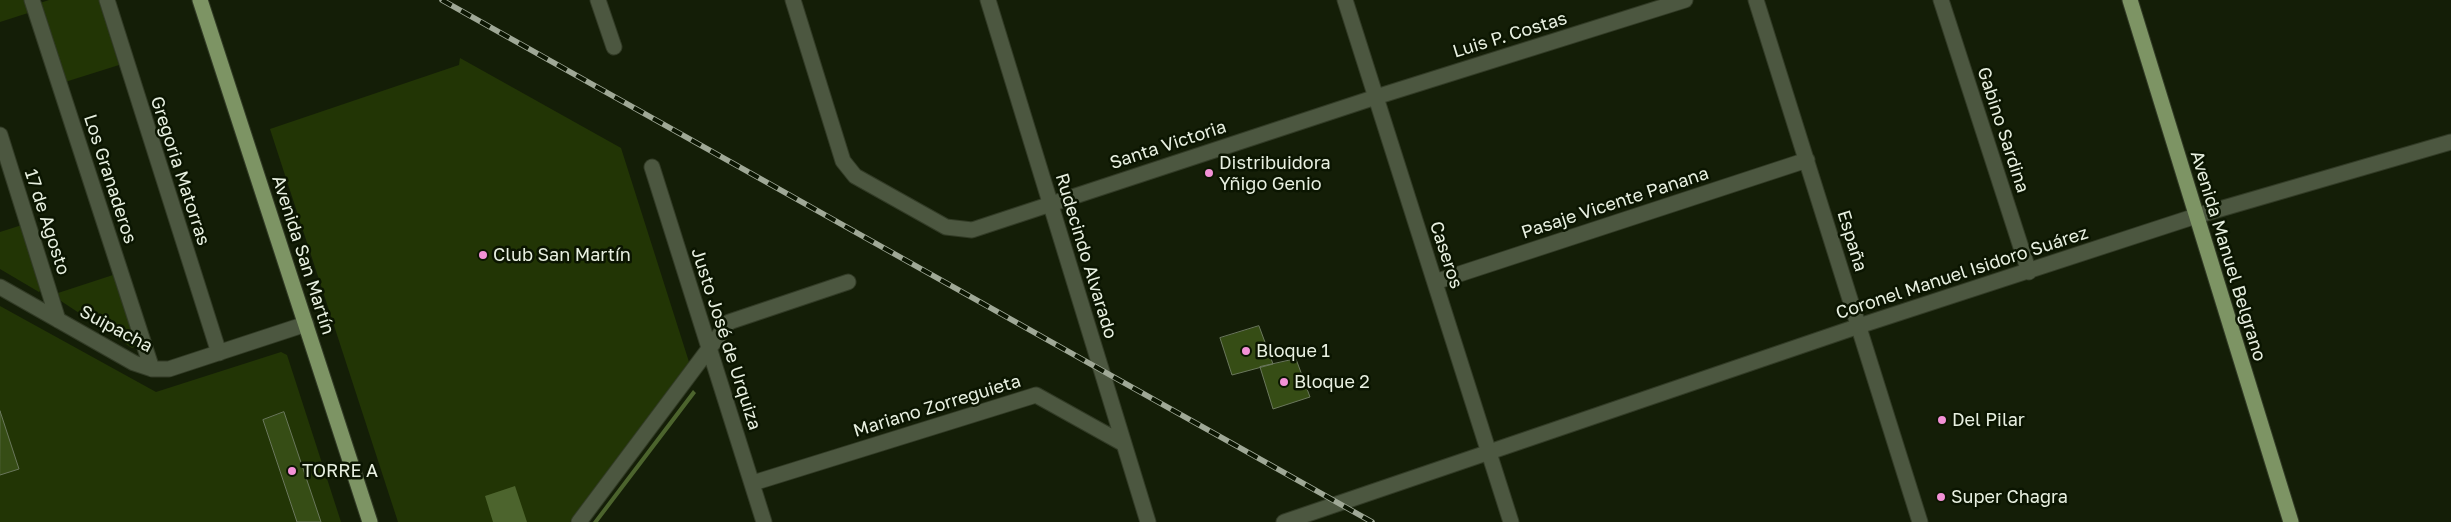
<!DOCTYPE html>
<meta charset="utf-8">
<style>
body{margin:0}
canvas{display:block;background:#141e07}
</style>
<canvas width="2451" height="522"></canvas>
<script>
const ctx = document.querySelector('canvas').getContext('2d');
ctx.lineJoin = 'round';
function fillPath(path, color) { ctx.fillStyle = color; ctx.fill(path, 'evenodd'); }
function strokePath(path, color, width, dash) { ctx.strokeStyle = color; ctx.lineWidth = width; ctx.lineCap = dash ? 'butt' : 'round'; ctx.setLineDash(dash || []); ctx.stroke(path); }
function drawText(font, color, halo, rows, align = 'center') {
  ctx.font = font + ' "Golos Text",sans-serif'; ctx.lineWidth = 5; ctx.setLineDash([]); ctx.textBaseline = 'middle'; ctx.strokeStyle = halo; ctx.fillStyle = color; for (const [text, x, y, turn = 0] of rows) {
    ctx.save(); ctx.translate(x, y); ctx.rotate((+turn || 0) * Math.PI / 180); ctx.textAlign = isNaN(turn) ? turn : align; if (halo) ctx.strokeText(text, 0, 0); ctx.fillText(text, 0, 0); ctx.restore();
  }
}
fillPath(new Path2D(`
 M0,0h24l4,13 -28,9z
 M49,0h50l20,65 -54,17 -25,-79z
 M460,58l161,90 68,214 -119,160h-172l-128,-393 189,-64z
 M22,225l20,64 -3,3 -39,-23v-37z
 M113,275l24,71 -5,2 -71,-47 -3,-8z
 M0,306l156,86 125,-40 6,3 54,167h-341z`), '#223505');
fillPath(new Path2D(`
 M693,390l3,3 -98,129h-5z
 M515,486l12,36h-34l-8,-26z`), '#4c642d');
const building = new Path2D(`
 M1259,326l14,38 -41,11 -12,-37z
 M1296,359l14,38 -37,12 -13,-42z
 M0,411l19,58 -19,6z
 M284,412l37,110h-24l-34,-102z`);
fillPath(building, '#364d15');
strokePath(building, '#6a775c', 1);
const minor = new Path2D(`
 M32,0l120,369
 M107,0l112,353
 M598,0l16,47
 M793,0l50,161 12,15 91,51 26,3 404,-133 309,-97
 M988,0l160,522
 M1345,0l166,522
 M1756,0l164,522
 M1941,0l88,272
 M0,135l58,185
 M652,167l112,355
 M1435,282l372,-122
 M0,287l134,76 18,6h17l137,-45
 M753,483l283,-88 88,49
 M579,522l150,-200 119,-40
 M1284,522l575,-196 337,-110 255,-74`);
const major = new Path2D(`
 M200,0l170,522
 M2130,0l161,522`);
strokePath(minor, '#323b26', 17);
strokePath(major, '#323b26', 17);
strokePath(minor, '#4c5740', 15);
strokePath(major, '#7d9464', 15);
const rail = new Path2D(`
 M442,0l930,522`);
strokePath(rail, '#9fa896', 5.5);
strokePath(rail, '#0b1501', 4, [11]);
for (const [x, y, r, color] of [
 [1209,173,5,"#f391d6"],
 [483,255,5,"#f391d6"],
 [1246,351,5,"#f391d6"],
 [1284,382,5,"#f391d6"],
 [1942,420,5,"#f391d6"],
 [292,471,5,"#f391d6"],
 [1941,497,5,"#f391d6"]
]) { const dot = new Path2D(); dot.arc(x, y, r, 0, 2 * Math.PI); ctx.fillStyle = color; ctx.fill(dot); strokePath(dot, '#0b1501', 2); }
drawText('18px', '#e8f0e1', '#0b1501', [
 ["Luis P. Costas",1510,35,-17],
 ["Gabino Sardina",2003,130,72],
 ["Santa Victoria",1168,145,-18],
 ["Gregoria Matorras",180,171,72],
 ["Los Granaderos",110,179,72],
 ["Pasaje Vicente Panana",1615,203,-18],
 ["17 de Agosto",47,222,72],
 ["España",1852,241,73],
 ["Avenida San Martín",303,255,72],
 ["Caseros",1446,255,72],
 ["Rudecindo Alvarado",1086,256,73],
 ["Avenida Manuel Belgrano",2228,256,73],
 ["Coronel Manuel Isidoro Suárez",1962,273,-18],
 ["Suipacha",116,329,28],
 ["Justo José de Urquiza",726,339,72],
 ["Mariano Zorreguieta",937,406,-17]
]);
drawText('18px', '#e8f0e1', '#0b1501', [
 ["Distribuidora",1219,163],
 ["Yñigo Genio",1219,184],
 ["Club San Martín",493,255],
 ["Bloque 1",1256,351],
 ["Bloque 2",1294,382],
 ["Del Pilar",1952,420],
 ["TORRE A",302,471],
 ["Super Chagra",1951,497]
], 'left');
</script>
